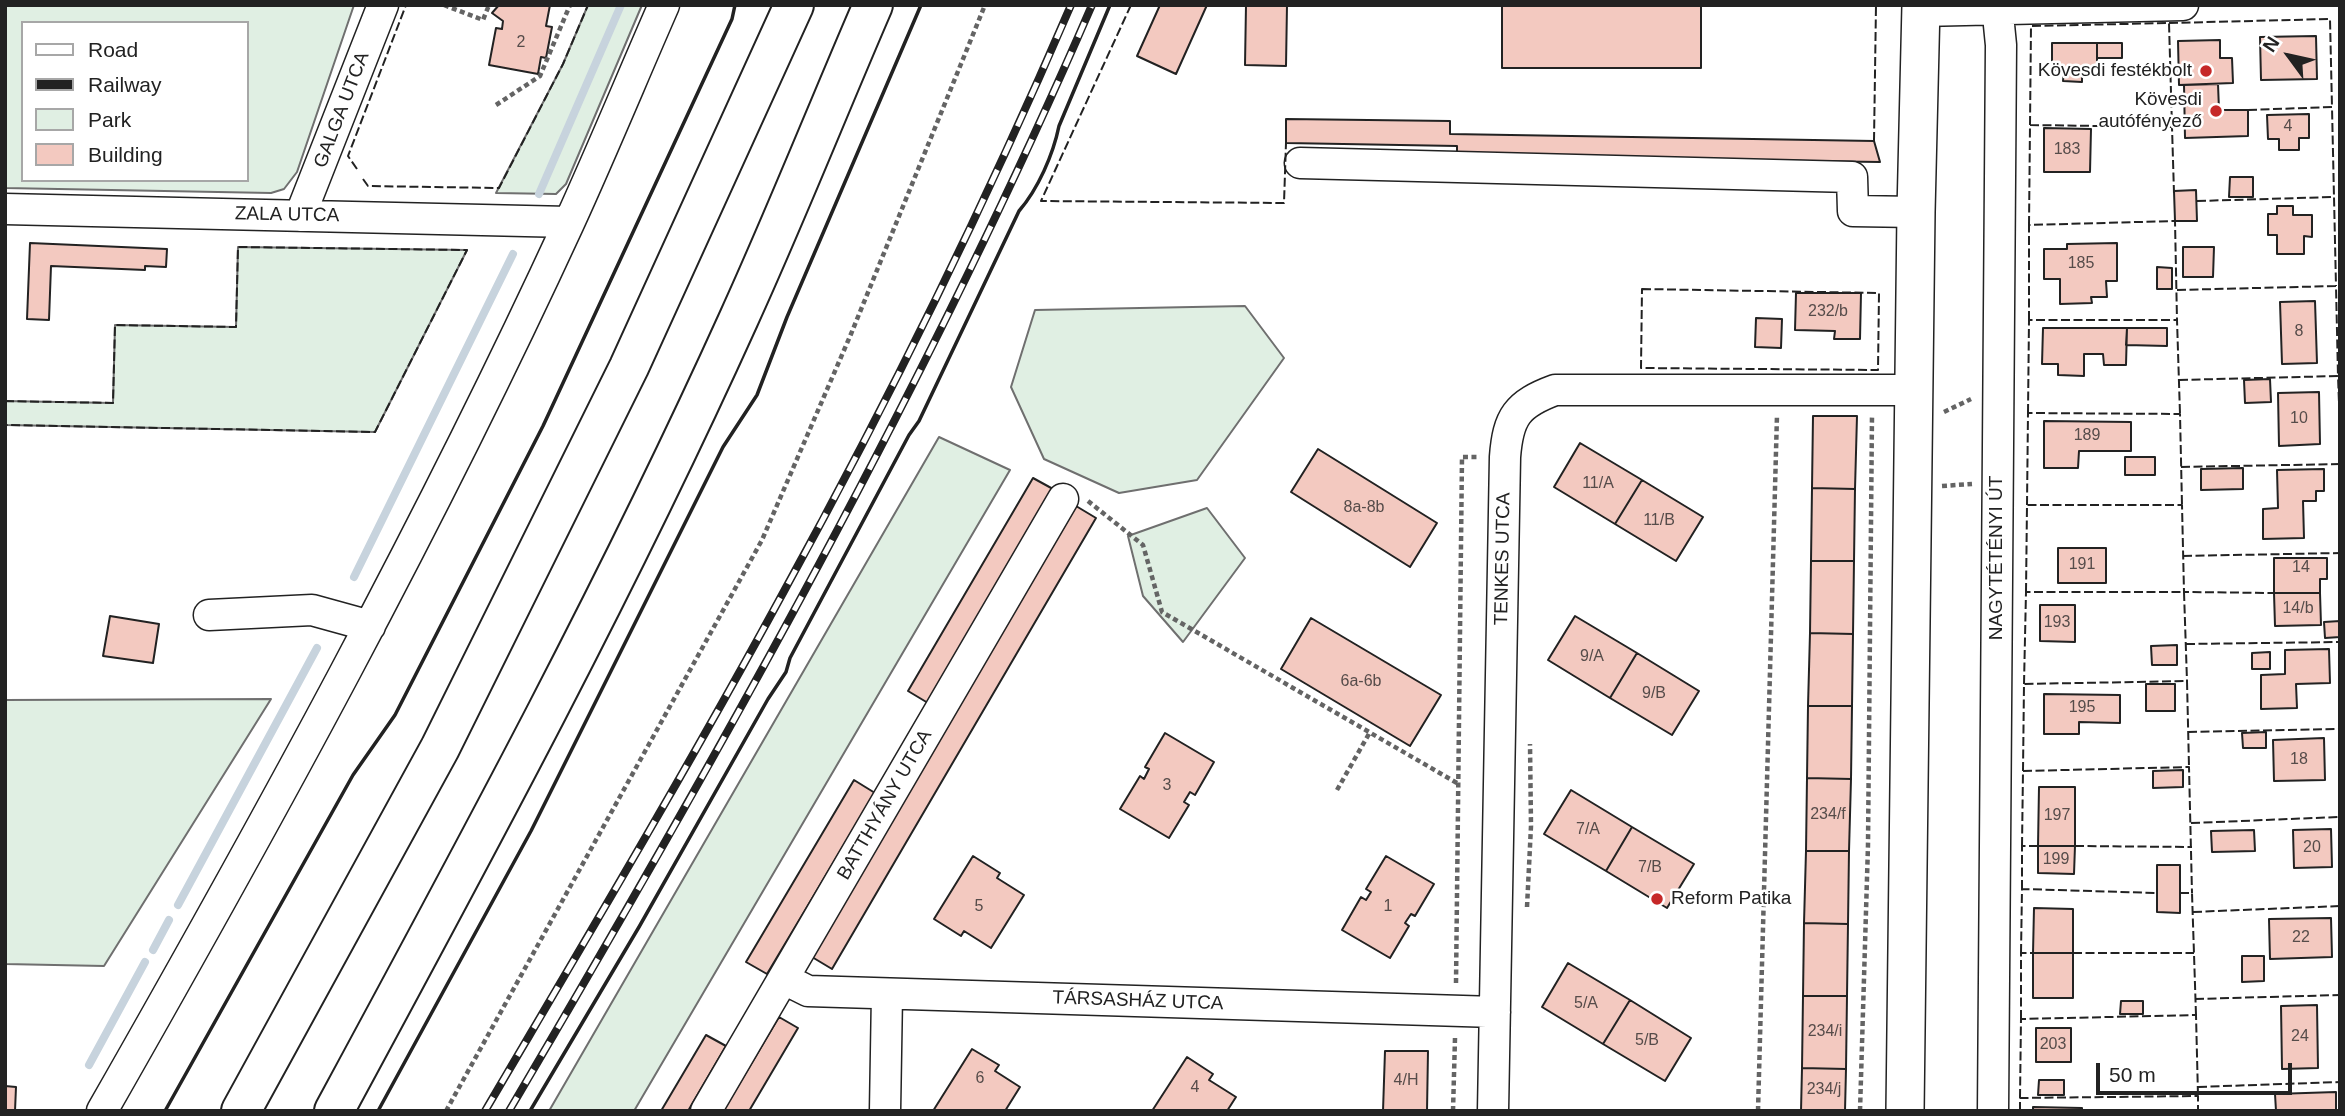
<!DOCTYPE html>
<meta charset="utf-8">
<style>
body{margin:0}
#map{position:relative;width:2345px;height:1116px;overflow:hidden;background:#fff;font-family:Helvetica,sans-serif}
canvas{display:block}
.frame{position:absolute;inset:0;border:7px solid #222;pointer-events:none}
.legend{position:absolute;left:21px;top:21px;width:228px;height:161px;box-sizing:border-box;background:#fff;border:2px solid #a7a7a7;margin:0;padding:9px 12px;list-style:none;font-size:21px;color:#222}
.legend li{display:flex;align-items:center;gap:14px;height:35px}
.legend b{width:35px;border:2px solid #a7a7a7}
.north{position:absolute;left:2254px;top:21px;width:70px;height:70px;-webkit-text-stroke:5px #fff;paint-order:stroke;rotate:303deg;font-size:19px;font-weight:700;line-height:28px;text-align:center;color:#222}
.north::after{content:'';display:block;margin:auto;width:24px;height:32px;background:#222;clip-path:polygon(50% 0,100% 100%,50% 72%,0 100%)}
.scale{position:absolute;left:2096px;top:1063px;width:196px;height:32px;box-sizing:border-box;border:4px solid #222;border-top:0;padding-left:9px;font-size:21px;line-height:24px;white-space:nowrap;color:#222;-webkit-text-stroke:5px #fff;paint-order:stroke}
</style>
<div id="map">
<canvas width="2345" height="1116"></canvas>
<div class="frame"></div>
<ul class="legend">
<li><b style="height:9px;background:#fff"></b>Road</li>
<li><b style="height:9px;background:#222"></b>Railway</li>
<li><b style="height:19px;background:#e0efe3"></b>Park</li>
<li><b style="height:19px;background:#f3c9c0"></b>Building</li>
</ul>
<div class="north">N</div>
<div class="scale">50 m</div>
</div>
<script>
const ctx = document.querySelector('canvas').getContext('2d');
ctx.lineJoin = 'round';
function fillPath(path, color) { ctx.fillStyle = color; ctx.fill(path, 'evenodd'); }
function strokePath(path, color, width, dash) { ctx.strokeStyle = color; ctx.lineWidth = width; ctx.lineCap = dash ? 'butt' : 'round'; ctx.setLineDash(dash || []); ctx.stroke(path); }
function drawText(font, color, halo, rows, align = 'center') {
  ctx.font = font + ' Helvetica,sans-serif'; ctx.lineWidth = 5; ctx.setLineDash([]); ctx.textBaseline = 'middle'; ctx.strokeStyle = halo; ctx.fillStyle = color; for (const [text, x, y, turn = 0] of rows) {
    ctx.save(); ctx.translate(x, y); ctx.rotate((+turn || 0) * Math.PI / 180); ctx.textAlign = isNaN(turn) ? turn : align; if (halo) ctx.strokeText(text, 0, 0); ctx.fillText(text, 0, 0); ctx.restore();
  }
}
const green = new Path2D(`
 M5,5h349l-57,167 -13,17 -13,4 -266,-5zM23,23h224v157h-224z
 M588,5h54l-76,179 -10,10 -60,-1 67,-129z
 M238,247l229,3 -92,182 -370,-7v-24l108,2 2,-78 121,2z
 M1245,306l39,52 -87,122 -78,13 -75,-34 -33,-72 24,-77z
 M939,437l71,33 -376,641h-85z
 M1207,508l38,50 -62,84 -40,-46 -15,-60z
 M271,699l-167,267 -99,-2v-264z`);
fillPath(green, '#e0efe3');
strokePath(green, '#6f6f6f', 2);
strokePath(new Path2D(`
 M539,194l82,-189
 M354,577l159,-323
 M178,905l139,-257
 M153,950l16,-30
 M89,1065l56,-103`), '#c7d3dd', 8);
const building = new Path2D(`
 M499,5h51l-4,21 6,1 -6,31 -5,-1 -3,17 -49,-9 7,-37 6,1 1,-8 -11,-8z
 M1160,5h47l-31,69 -39,-18z
 M1246,5h41l-1,61 -41,-1z
 M1502,5h199v63h-199z
 M2316,36l1,43 -56,1 -1,-43z
 M2220,40v18h12l1,25 -54,2 -1,-44z
 M2052,43h45v27h-15v12l-19,-1 1,-11h-12z
 M2097,43h25v15h-25z
 M2218,84l1,26h29v26l-63,2 -1,-53z
 M2309,114v24h-10v12h-20v-11h-11l-1,-24z
 M1286,119l164,2v13l424,7 6,21 -423,-6v-10l-171,-3z
 M2044,128l47,1 -1,43h-46z
 M2230,177h23v20h-24z
 M2196,190l1,31h-22l-1,-30z
 M2277,206h16v9h19v22l-8,-1v18h-27v-19h-9v-21h9z
 M30,243l137,6 -1,18 -21,-1v4l-94,-4 -2,54 -22,-1z
 M2117,243v38h-11l1,16h-16l1,6 -32,1v-25h-16v-30h23v-5z
 M2183,247h31l-1,30h-30z
 M2157,267l15,1v21h-15z
 M1796,293h65l-1,46h-26l1,-8 -40,-1z
 M2315,301l2,62 -35,1 -2,-62z
 M1756,318l26,1 -1,29 -26,-1z
 M2043,328h84l-1,37h-22l-1,-11h-19v22l-26,-1v-11h-16z
 M2127,328h40v18l-41,-1z
 M2270,379l1,23 -26,1 -1,-23z
 M2319,392l1,52 -41,2 -1,-53z
 M1813,416h44l-2,73 -43,-1z
 M2044,421l87,1v29h-52l-1,17h-34z
 M1580,443l62,37 -27,44 -61,-37z
 M1318,449l119,74 -27,44 -119,-75z
 M2125,457h30v18h-30z
 M2243,468v21l-42,1v-21z
 M2324,469v22h-8v10h-13l1,37 -41,1v-30l15,-1 -1,-38z
 M1033,478l20,11 -125,214 -20,-12z
 M1642,480l61,37 -27,44 -61,-37z
 M1812,488l43,1 -1,72h-43z
 M1076,506l20,12 -264,451 -20,-12z
 M2058,548h48v35h-48z
 M2274,558h53v21h-7v14h-46z
 M1811,561h43l-1,73 -43,-1z
 M2274,593h46l1,32 -46,1z
 M2040,605h35v37l-35,-1z
 M110,616l49,8 -6,39 -50,-7z
 M1575,616l62,37 -27,45 -62,-38z
 M1311,618l130,77 -31,51 -129,-77z
 M2340,621v16l-15,1 -1,-16z
 M1810,633l43,1 -1,72h-44z
 M2177,645v20h-25l-1,-19z
 M2329,649l1,34 -34,1 1,24 -36,1v-34l24,-1v-24z
 M2270,652v17h-18v-16z
 M1637,653l62,38 -27,44 -62,-37z
 M2146,684h29v27h-29z
 M2044,694l76,1v28l-41,-1v12h-35z
 M1808,706h44l-1,73 -44,-1z
 M2266,732v16h-23l-1,-15z
 M1165,733l49,29 -19,33 -5,-3 -6,10 5,3 -20,33 -49,-29 20,-33 4,3 5,-10 -4,-2z
 M2324,738l1,42 -51,1 -1,-41z
 M2183,770v17l-30,1v-17z
 M1807,778l44,1 -2,72h-43z
 M854,780l21,13 -108,181 -21,-12z
 M2039,787h36v59h-37z
 M1571,790l61,37 -26,44 -62,-37z
 M1632,827l62,37 -27,44 -61,-37z
 M2331,829l1,38 -38,1 -1,-38z
 M2254,830l1,21 -43,1 -1,-21z
 M2038,846h37l-1,28 -36,-1z
 M1806,851h43l-1,73 -44,-1z
 M973,856l27,17 -3,5 27,17 -33,53 -27,-17 -3,5 -27,-17z
 M1386,856l48,28 -19,32 -4,-2 -6,9 4,3 -19,32 -48,-28 19,-33 5,3 5,-8 -5,-3z
 M2157,865h23v48l-23,-1z
 M2034,908l39,1v44h-40z
 M2331,918l1,39 -62,2 -1,-40z
 M1804,923l44,1 -1,72h-44z
 M2033,953h40v45h-40z
 M2242,956h22v25l-22,1z
 M1568,963l62,37 -27,44 -61,-37z
 M1803,996h44l-1,73 -44,-1z
 M1630,1000l61,38 -26,43 -62,-37z
 M2121,1001h22v13h-23z
 M2317,1005l1,63 -36,1 -1,-63z
 M779,1017l19,11 -49,83h-26z
 M2036,1028h35v34h-35z
 M706,1035l20,11 -38,65h-27z
 M972,1049l27,16 -4,6 25,16 -15,24h-72z
 M1385,1051h43l-1,60h-44z
 M1187,1057l26,17 -4,6 27,17 -9,14h-75z
 M1802,1068l44,1 -1,42h-44z
 M2039,1080h25v15h-26z
 M5,1086l11,1 -1,24h-10z
 M2336,1092v19h-60l-1,-17z
 M2033,1107l49,1v3h-49z`);
fillPath(building, '#f3c9c0');
strokePath(building, '#222', 2);
const minor = new Path2D(`
 M1921,11l262,-6
 M1300,163l552,14 1,34 63,1
 M5,209l564,13
 M300,216l83,-211
 M209,615l103,-5 58,16
 M784,979l24,12 687,21
 M102,1111c166,-291 327,-584 467,-888 33,-72 63,-145 95,-218
 M706,1111l357,-612
 M885,1111l2,-117
 M1493,1111l12,-654c3,-40 12,-53 50,-67h359
 M1993,1111l8,-1066 -4,-40`);
const major = new Path2D(`
 M1905,1111l11,-899 5,-207`);
const highway = new Path2D(`
 M241,1111l199,-363 189,-381 165,-362
 M334,1111c141,-261 283,-523 405,-793 47,-103 89,-209 134,-313`);
strokePath(minor, '#222', 33);
strokePath(major, '#222', 40);
strokePath(highway, '#222', 42);
strokePath(new Path2D(`
 M444,5l39,15 6,-15
 M496,105l44,-29 30,-71
 M1944,412l27,-13
 M1942,486l30,-2
 M1088,501l55,44 19,67 295,171
 M1337,790l33,-58
 M1527,907l4,-81 -1,-82
 M1456,983l6,-526h18
 M446,1111l316,-571 89,-206 134,-329
 M1453,1111l2,-73
 M1758,1111l19,-696
 M1860,1111l8,-266 4,-430`), '#646464', 4.5, [5, 3.5]);
strokePath(minor, '#fff', 30);
strokePath(major, '#fff', 37);
strokePath(highway, '#fff', 38);
const rail = new Path2D(`
 M485,1111c101,-172 203,-343 298,-518 105,-191 202,-388 288,-588
 M509,1111c212,-360 417,-723 583,-1106`);
strokePath(rail, '#222', 8);
strokePath(rail, '#fff', 5, [16]);
strokePath(new Path2D(`
 M1131,5l-90,196 243,2 2,-60
 M2169,23l161,-4 2,88
 M2248,110l84,-3 2,90
 M2030,125l1,-99 138,-3 3,104
 M1874,141l2,-136
 M357,169l-9,-13 58,-151
 M363,179l5,7 131,2 64,-124 25,-59
 M2197,201l137,-4 2,89
 M2029,225l1,-100 142,2 2,66
 M1642,289l237,4 -1,77 -237,-2z
 M2177,290l159,-4 2,90
 M2029,320v-95l146,-4 2,99
 M2179,380l159,-4 2,54
 M5,401l108,2 2,-78 121,2 2,-80 229,3 -92,182 -370,-7
 M2028,413l1,-93h148l3,94
 M2181,467l159,-3
 M2027,505l1,-92 152,1 2,91
 M2183,556l157,-3
 M2026,592l1,-87h155l2,87 90,1
 M2186,644l154,-2
 M2024,684l2,-92h158l3,89
 M2188,732l152,-3
 M2023,771l1,-87 163,-3 2,86
 M2191,823l149,-6
 M2022,846l1,-75 166,-4 3,126
 M2075,846l117,1
 M2022,889v-43h16
 M2180,893h12l4,122
 M2193,912l147,-6
 M2021,953l1,-64 135,4
 M2073,953h121
 M2195,999l145,-4
 M2021,1019v-66h12
 M2198,1087l142,-5
 M2020,1098l1,-79 175,-4 2,81
 M2020,1111v-13l178,-2v15`), '#222', 2, [9, 3.5]);
strokePath(new Path2D(`
 M165,1111l188,-336 42,-60 148,-289 189,-407 3,-14
 M378,1111l153,-280 192,-384 34,-52 30,-78 134,-312
 M530,1111l109,-184 129,-228 18,-27 4,-14 119,-223 10,-14 100,-210c19,-22 34,-56 40,-85l51,-121`), '#222', 3.5);
for (const [x, y, r, color] of [
 [2206,71,7,"#c62828"],
 [2216,111,7,"#c62828"],
 [1657,899,7,"#c62828"]
]) { const dot = new Path2D(); dot.arc(x, y, r, 0, 2 * Math.PI); ctx.fillStyle = color; ctx.fill(dot); strokePath(dot, '#fff', 2.5); }
drawText('16px', '#564c4a', null, [
 ["2",521,43],
 ["4",2288,127],
 ["183",2067,150],
 ["185",2081,264],
 ["232/b",1828,312],
 ["8",2299,332],
 ["10",2299,419],
 ["189",2087,436],
 ["11/A",1598,484],
 ["8a-8b",1364,508],
 ["11/B",1659,521],
 ["191",2082,565],
 ["14",2301,568],
 ["14/b",2298,609],
 ["193",2057,623],
 ["9/A",1592,657],
 ["6a-6b",1361,682],
 ["9/B",1654,694],
 ["195",2082,708],
 ["18",2299,760],
 ["3",1167,786],
 ["234/f",1828,815],
 ["197",2057,816],
 ["7/A",1588,830],
 ["20",2312,848],
 ["199",2056,860],
 ["7/B",1650,868],
 ["5",979,907],
 ["1",1388,907],
 ["22",2301,938],
 ["5/A",1586,1004],
 ["234/i",1825,1032],
 ["24",2300,1037],
 ["5/B",1647,1041],
 ["203",2053,1045],
 ["6",980,1079],
 ["4/H",1406,1081],
 ["4",1195,1088],
 ["234/j",1824,1090]
]);
drawText('19px', '#222', '#fff', [
 ["Kövesdi festékbolt",2192,71],
 ["Kövesdi",2202,100],
 ["autófényező",2202,122],
 ["Reform Patika",1671,899,"left"]
], 'right');
drawText('19px', '#222', '#fff', [
 ["GALGA UTCA",342,110,-69],
 ["ZALA UTCA",287,215,1],
 ["NAGYTÉTÉNYI ÚT",1997,558,-90],
 ["TENKES UTCA",1503,559,-89],
 ["BATTHYÁNY UTCA",885,805,-60],
 ["TÁRSASHÁZ UTCA",1138,1001,2]
]);
</script>
